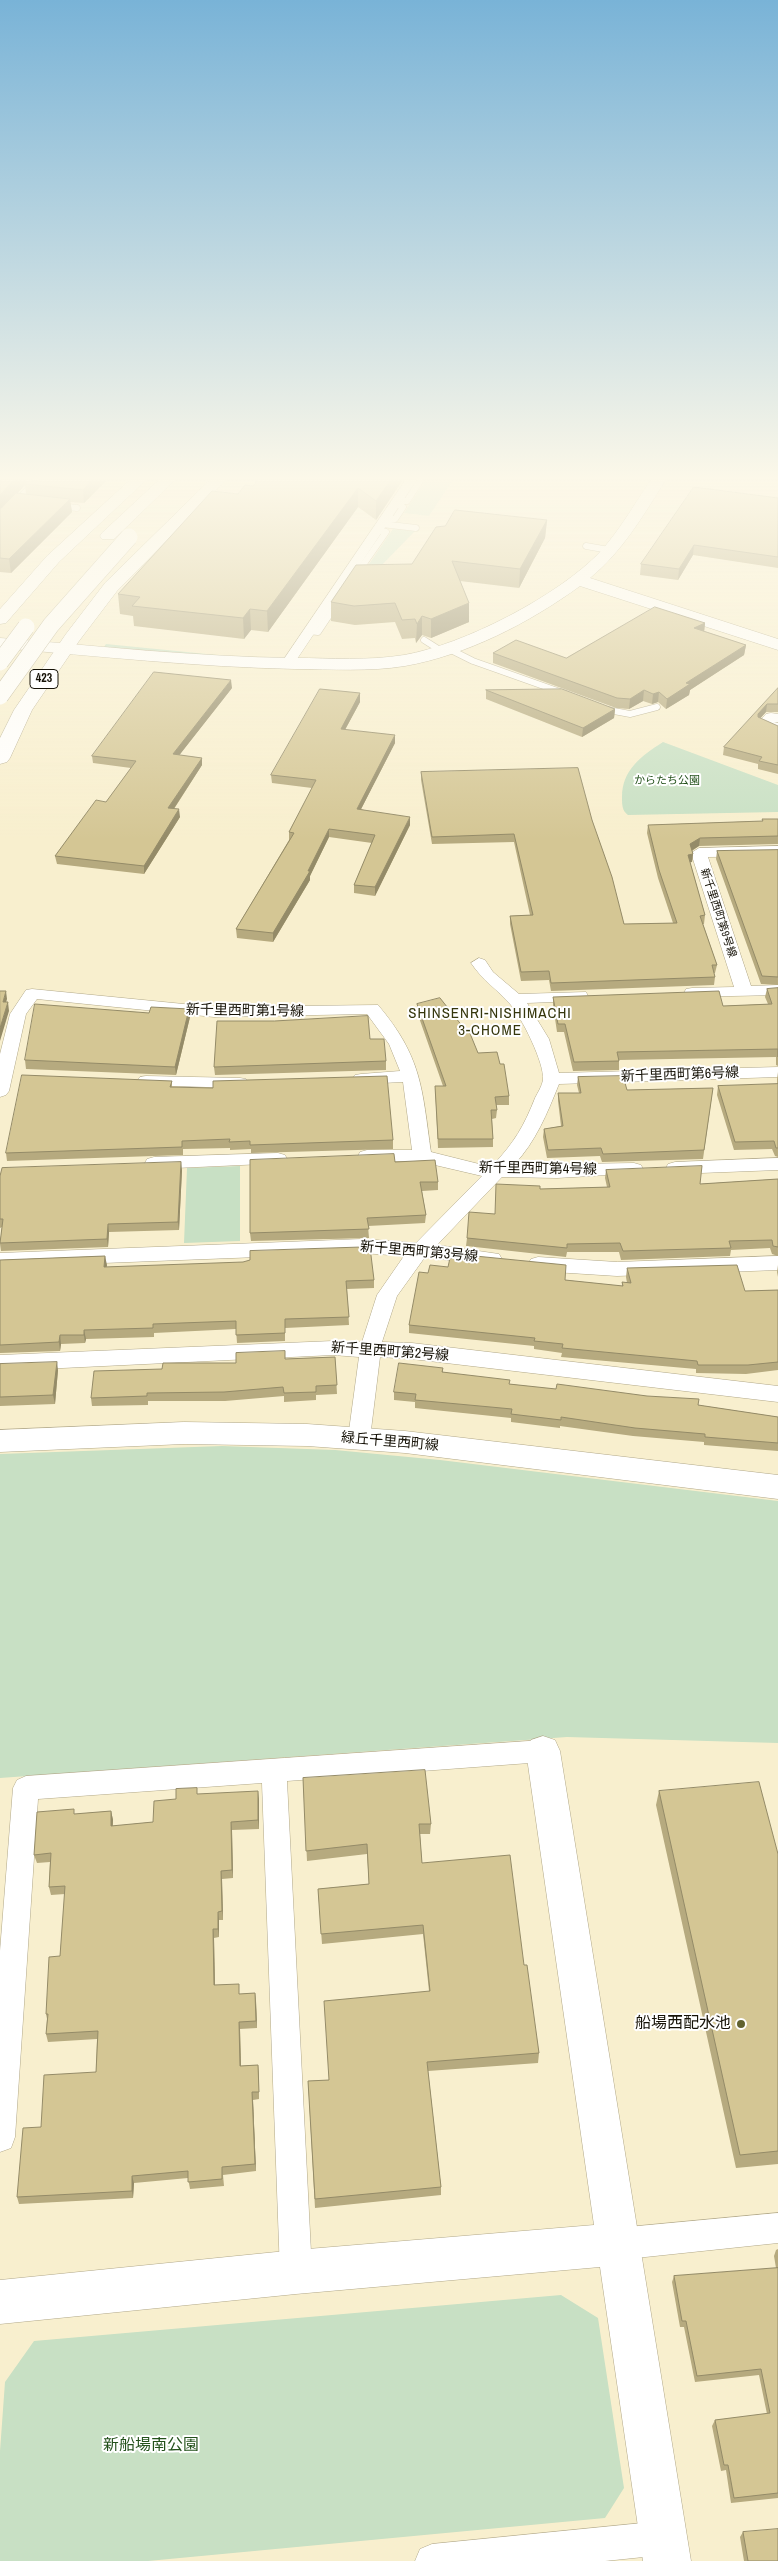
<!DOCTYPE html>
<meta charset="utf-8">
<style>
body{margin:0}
canvas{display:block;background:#f8efce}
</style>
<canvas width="778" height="2561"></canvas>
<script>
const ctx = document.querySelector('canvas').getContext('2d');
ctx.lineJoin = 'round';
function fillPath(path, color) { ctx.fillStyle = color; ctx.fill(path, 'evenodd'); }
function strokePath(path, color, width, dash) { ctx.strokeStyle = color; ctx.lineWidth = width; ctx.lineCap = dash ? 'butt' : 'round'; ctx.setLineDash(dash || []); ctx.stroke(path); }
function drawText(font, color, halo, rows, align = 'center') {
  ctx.font = font + ' "Archivo Narrow","Noto Sans JP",sans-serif'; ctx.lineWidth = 4; ctx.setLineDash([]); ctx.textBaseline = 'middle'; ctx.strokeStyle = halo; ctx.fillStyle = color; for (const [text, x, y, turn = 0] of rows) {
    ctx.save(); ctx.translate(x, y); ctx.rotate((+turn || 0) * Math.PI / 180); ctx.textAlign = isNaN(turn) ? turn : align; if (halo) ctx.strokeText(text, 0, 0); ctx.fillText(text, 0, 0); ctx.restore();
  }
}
fillPath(new Path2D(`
 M425,481h27l-23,35 -25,-3z
 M393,529l22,2 -37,38 -11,-2z
 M106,644l161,16 -163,-13z
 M663,742l115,43v27l-150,3c-6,-4 -6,-11 -6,-18 0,-27 19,-41 41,-55z
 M240,1166v75l-56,2 3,-75z
 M222,1446l113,4 105,10 338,41v242l-211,-6 -567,41v-324z
 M561,2295l37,23 26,170 -19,30 -457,43h-148v-110l5,-69 29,-41z`), '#c8e0c4');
const lane = new Path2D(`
 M398,501h9l13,-20
 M58,506l19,2
 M0,518l36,-37
 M386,519h9l8,-12 -7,-3
 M382,524l34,4
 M586,546l23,4
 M356,575l30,-43 -8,-2
 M308,631l10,1 20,-30
 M424,640l19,12
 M451,650l22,11 93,33
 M603,709l27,5 27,-7`);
const street = new Path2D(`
 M405,481h11l-123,184h-10l-1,-3z
 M771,713l7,1v8h-4l4,1v9l-20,-9 8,-9z
 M778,846v10l-70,1 43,129 27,-1v10l-92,2 -2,-4 2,-4 6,-1 42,-1 -43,-134 8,-5z
 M479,958l6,2 8,12 26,22 67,-2 2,4 -2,4 -6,1 -53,2 22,36 10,34 219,-6v10l-219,7c-12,30 -23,57 -45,81l120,-2 7,2 2,4 -2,4 -84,5 -55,-1 -65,68 62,9 3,5 -3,5 -7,2 -67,-9 -28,39 -15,46 30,1 366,43v16l-366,-43 -32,-2 -10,81 -3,6 -8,2 -8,-2 -3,-6 11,-81 -26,-2 -333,16v-16l333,-14 29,1 15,-47 27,-39 -42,-3 -362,14v-14l362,-14 54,4 66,-67 -60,-14 -62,-2 -2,-4 2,-4 7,-2h45l-9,-68 -42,2 -6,-1 -3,-4 3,-4 6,-1 39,-3 -11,-27 -22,-30 -153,3 -177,-18 -11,15 -17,77 -3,4 -6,2v-43l10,-40 16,-24 6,-1 182,18 164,-2c44,52 44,83 53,147l48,12 14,1c21,-22 31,-39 42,-67 3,-6 7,-12 8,-18 2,-16 -22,-64 -33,-76 -13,-15 -27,-23 -39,-41z
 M146,1076l94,2 6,1 3,4 -3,4 -6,1 -100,-3 -3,-4 3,-4z
 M278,1153l7,2 2,4 -2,4 -131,6 -7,-2 -2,-4 2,-4 7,-2z
 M778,1158v12l-103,4 -7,-2 -2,-4 2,-4 7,-2z
 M778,1256v14l-161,6 -79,-5 -7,-2 -3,-5 3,-5 7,-2 79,5z
 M543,1740l9,3 4,8 -4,8 -9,3 -256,19 25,491 -5,11 -11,5 -11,-5 -5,-11 -18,-489 -224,16 -23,338 -4,11 -11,4v-201l13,-163 4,-8 9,-4z
 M778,2213v30l-161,17 -11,-5 -5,-11 5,-11 11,-5z
 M663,2521l12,5 5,12 -5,12 -12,5 -58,6h-190l5,-12 12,-5z`);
const secondary = new Path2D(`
 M650,481h15c-22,35 -43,71 -75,97l188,61v11l-198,-64c-51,37 -113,69 -175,80 -36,6 -73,3 -110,3 -98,-2 -197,-13 -295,-21v-10c98,8 196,19 295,20 36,0 73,3 109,-3 59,-10 154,-59 196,-103 19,-21 34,-47 50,-71z
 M184,1422l123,2 98,7 373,44v24l-373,-46 -98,-7 -123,-2 -184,8v-22z
 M543,1736l12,4 5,11 131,810h-48l-43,-294 -304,27 -296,30v-44l296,-30 298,-25 -68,-474 5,-11z`);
const highway = new Path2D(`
 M129,481h16l-86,81 -53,61 -6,1v-15l47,-53z
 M158,481h16l-60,58h-12l-2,-3 2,-3z
 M209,481h16l-108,110 -38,50 -47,69 -22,48 -3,4 -7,2v-26l14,-28 52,-76 39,-51z`);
strokePath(lane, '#b1a889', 7);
strokePath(street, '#b1a889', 1);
strokePath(secondary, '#b1a889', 1);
strokePath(highway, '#b1a889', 1);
strokePath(lane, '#fff', 6);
fillPath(street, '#fff');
fillPath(secondary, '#fff');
fillPath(highway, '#fff');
const highwayBridge = new Path2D(`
 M0,662l26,-35
 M0,696l51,-71 78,-88`);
strokePath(highwayBridge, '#b1a889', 18, []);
strokePath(highwayBridge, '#fff', 17);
fillPath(new Path2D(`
 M0,481h106l-22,22 -14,-1 2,10 -61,61 -11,-1zM25,485l1,9h-9z
 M402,481l-26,39 -18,-13 -90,125 -17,-2 -7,9 -110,-13 -1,-10 -13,-2 -2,-20 120,-100 15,-8z
 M778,498v70l-85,-13 -15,25 -38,-5 1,-11z
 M547,520l-2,18 -26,50 -59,-7 9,41 -38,16 -9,-3 -6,8 -1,-5 -13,1 -7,-17 -40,3 -24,-4v-19l81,-38z
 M705,623l-1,8 42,14 -2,10 -54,35 -1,5 -23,14 -8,-7 -6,2 -9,-3 -14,8 -13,-1 -123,-45v-10l73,5z
 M232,688l-53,67 23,3v7l-28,44 6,8 -36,57 -87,-10 -2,-8 51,-54 25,-34 -38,-5 -1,-7z
 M778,688v24h-12l-6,6 18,8v48l-20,-5v-5l-35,-9 1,-8z
 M486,690l129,19 -1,9 -32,19 -96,-38z
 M360,693v9l-15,28 50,13 -34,66 49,16 -35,71 -21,-3v-8l18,-42 -43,-6 -19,39v4l-37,62 -36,-4 -1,-9 53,-89v-8l23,-44 -40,-5 -1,-8z
 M421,772l171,48 32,104 49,-1 -15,-45 -11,-45 1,-8 114,-4v-2h16v25l-79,2 -7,5 1,3 -1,8h-2l15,53 -1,9h-1l14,41 -2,8h-1l1,4 -1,8 -163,6 -2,-11 -28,1 -11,-57v-8l20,-1 -16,-73 -82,2 -11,-64z
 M778,850v135l-17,-1 -45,-125 1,-8z
 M778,988v78l-2,-1v-8l-157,3v10l-46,1 -9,-39h-7l-4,-27v-8l170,9 45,-2 -3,-7 2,-8z
 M417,1004l61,49 22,11 9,32v9h-13l1,5 -1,8 -4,1 1,20v8l-55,1 -3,-62h8l-26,-74z
 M189,1009l1,8 -14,58 -150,-6 -1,-9 124,-47z
 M370,1039l16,22v9l-171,5 -1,-8z
 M778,1072v85l-3,-1 -3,-7 -38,1 -17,-55 1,-9 59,-2v-5z
 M578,1077l49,13 86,-2 -10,71 -101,3 -2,-6 -53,2 -4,-21 1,-8 17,-3 -3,-25v-8h21l-2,-8z
 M172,1081v6l221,53v9l-142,4v-4l-21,1v-2l-47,1v6l-176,6 -1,-8z
 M395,1162l43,20v8l-16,1 4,24 -1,8 -57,3 1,12 -118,3 -1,-8z
 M182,1170l-3,60 -70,2 -1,15 -107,4 -1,-7 2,-17 -2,1v-52z
 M606,1170l94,14 78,-5v77l-6,-2 -2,-6 -39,2 -1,6 -109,4 -2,-8h-52l-1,5 -100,-11 1,-8 28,-24 45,-25 67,-2 -2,-9z
 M105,1256l1,11 268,13v8l-27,1 2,36 -64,3v13l-48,2 -1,-14 -82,4v4l-68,2 -1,4 -24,1 -1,7 -60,2v-93z
 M778,1265v12l-1,-5z
 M627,1268l118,23 33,-1v80l-32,4 -50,-1v-4l-135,-12 1,-4 -28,-4v-3l-125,-13v-8l19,-52 137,7 57,6v-4l5,1 -1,-6z
 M335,1357l2,37 -21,1v5l-32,2v-6l-59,5h-77v4l-56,1 -1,-8 71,-29 124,-10z
 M0,1364l58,6 -3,34 -55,2z
 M443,1368v4l66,12 189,21 80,12v34l-74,-6v-3l-71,-6 -73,-10v2l-49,-6v-4l-96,-10v-6l-21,-2v-8z
 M303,1778l128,46 -1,10h-10l2,29 102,102 15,88 -1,10 -110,8 13,116v8l-126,13 -7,-127 21,-1 100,-89 -6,-57 -101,10 -4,-55 51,-5 -2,-30 -60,7z
 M659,1791l119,63v310l-42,4 -80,-363z
 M198,1794l61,5v30l-27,1 1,48 -11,1 1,41h-4v17l-5,1 1,47 25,9 15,-1 1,8 1,27 -17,1 1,37 17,-1 1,8v26l-6,1 3,71 -33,4 1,11 -34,3 -2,-11 -54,5 -1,15 -114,6 -2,-7 24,-70 55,-55 1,-33 -49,3 -2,-8 1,-15 -1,-5 14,-58 5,-62 -14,1 -2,-8 1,-25 -13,1 -3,-8 42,-41 35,-3 2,9v6l40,-4 23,-23z
 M778,2249v249l-47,5 -5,-33 -5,1 -9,-45 3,-6 52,-6 -8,-39 -64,7 -11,-55h-4l-8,-45 2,-6 102,-8 -2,-12 2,-6z
 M743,2532l35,29h-34l-4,-24z`), '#b6aa7f');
fillPath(new Path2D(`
 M13,481h16l-4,3v1l-25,26v-16z
 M91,481h15l-22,22 -1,-13z
 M390,481h12l-26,39v-19z
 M358,488v19l-90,125 -1,-21z
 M70,499l2,13 -61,61 -2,-14z
 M547,520l-2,18 -26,50 1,-19z
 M694,545l-1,10 -15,25 1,-11z
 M469,603v19l-38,16v-19z
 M250,609l1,21 -7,9 -1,-21z
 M422,616v19l-6,8 1,-19z
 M705,623l-1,10 -10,-5z
 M746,645l-2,10 -54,35 -1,5 -23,14 1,-10 19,-16z
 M231,680l1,8 -58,74 -1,-8z
 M644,690l-1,11 -14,8 1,-10z
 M659,692l-1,10 -6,2 1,-10z
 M360,693v9l-19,35v-8z
 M767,704l-1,8 -9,10 1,-8z
 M615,709l-1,9 -32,19 1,-9z
 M395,735v8l-38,74v-8z
 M202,758v7l-33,51 -1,-8z
 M179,809l1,8 -36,57v-8z
 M410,817v8l-35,71v-9z
 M329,829v8l-19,39v4l-37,62v-9l35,-62z
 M700,838l-1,8 -10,6 1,-8z
 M693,854l-1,8 -5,1 1,-8z
 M6,991l1,8 -3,11 -1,-8z
 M8,1002l1,9 -9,30v-13z
 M189,1009l1,8 -14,58 -1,-8z
 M181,1162l1,8 -3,60 -1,-8z
 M108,1224l1,8 -1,15 -1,-8z
 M105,1256l2,9 -1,11 -2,-9z
 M84,1330l2,9 -1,4 -1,-8z
 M60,1335l1,9 -1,7 -1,-9z
 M57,1362l1,8 -3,34 -2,-9z
 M258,1791l1,8v30l-1,-9z
 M111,1811l2,9 -1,14 -1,-8z
 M231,1822l1,8 1,48 -1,-8z
 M221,1871l1,8 1,41 -1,-9z
 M218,1912l1,8v17l-1,-8z
 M213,1929l1,9 1,55 -1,-8z
 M255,1993l1,8 1,27 -1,-7z
 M239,2022l1,7 1,45 -1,-8z
 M252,2092l1,8 3,71 -1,-7z
 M132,2176l2,7 -1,15 -1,-7z`), '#948b68');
const building = new Path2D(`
 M3,481h10l-13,14v-11z
 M27,481h64l-8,9 -58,-6z
 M257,481h133l-14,20 -18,-13 -91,123 -17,-2 -7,9 -111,-12 8,-9 -22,-3 94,-103 26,3 7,-9 8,1z
 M694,487l84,11v59l-84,-12 -15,24 -38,-5z
 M16,493l54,6 -61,60 -9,-1v-50h1z
 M455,510l92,10 -27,49 -68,-8 17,42 -38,16 -9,-3 -5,8 -2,-5 -13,1 -7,-17 -41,3 -23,-4 25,-37 56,-1 24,-37 9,-1z
 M655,607l50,16 -11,5 52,17 -60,38 4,1 -23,15 -8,-7 -6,2 -9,-4 -14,9 -13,-1 -124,-45 23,-13 50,18z
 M154,672l77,8 -58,74 29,4 -34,50 11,1 -35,57 -89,-10 41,-56 10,2 30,-41 -44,-5z
 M778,688v16h-11l-9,10v3l20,9v39l-19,-4 3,-4 -38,-10z
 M320,689l40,4 -19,36 54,6 -38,74 53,8 -35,70 -21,-2 21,-50 -46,-6 -21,42h2l-37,62 -37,-4 58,-96 -5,-1 27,-52 -45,-5z
 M562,689l53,20 -32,19 -97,-38z
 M578,768l14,52 20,57 12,47 53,-1 -18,-53 -11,-45 115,-4 -1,-2h16v17l-78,2 -10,6 3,10 -5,1 17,60 -5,1 17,49h-5l3,12 -164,6 -2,-12 -28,1 -11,-56 23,-1 -19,-81 -82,3 -11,-65z
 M778,850v127l-16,-1 -45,-125z
 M778,988v69v-8l-161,3 2,9 -45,1 -9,-38h-7l-5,-27 166,-6 4,15 49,-2 -5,-15z
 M0,991h6l-3,11h5l-8,26z
 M440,998l27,34 2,-1 9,22 19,-1 3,12h4l5,32 -14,1 2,13h-6l2,29h-55l-3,-53h11l-29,-82z
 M35,1004l114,9 2,-6 38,2 -14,58 -150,-7z
 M368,1016l2,23h14l2,22 -172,6 3,-46h57z
 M22,1075l150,6 -2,6 43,1v-7l174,-5 6,64 -143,5v-4l-21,1 1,-3 -48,2v6l-176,6z
 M623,1076l4,14 86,-2 -9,62 -101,4 -2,-6 -53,2 -4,-21 19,-3 -5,-33h23l-3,-16z
 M778,1084v64h-2l-2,-7 -39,1 -17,-56z
 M394,1154l1,8 40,-2 3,22h-18l6,33 -59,3 2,11 -119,4v-73z
 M181,1162l-3,60 -70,2 -1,15 -107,4 3,-24h-3v-43l2,-8z
 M702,1166l-2,18 78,-5v68l-5,-1 -1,-6 -43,1 2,7 -108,3 -3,-8 -53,1v4l-100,-10 2,-26 26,2 1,-30 44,2v3l70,-2 -4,-17z
 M362,1247h8l4,33 -28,1 3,36 -64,2v14l-49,2v-14l-83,3v4l-69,2v5h-24l-1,7 -59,3v-85l105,-4 -1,11 139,-5 7,-2v-9z
 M465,1255l101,10 -1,15 58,6 -1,-4 9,1 -4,-15 110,-3 8,26 33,-1v72l-30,3h-50l-1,-4 -135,-13 1,-4 -29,-3 1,-3 -126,-13 10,-53 9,1 2,-8 18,2 2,-9 14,2z
 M285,1351v8l50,-2 2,28 -21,1v6l-32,1 -1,-6 -59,5 -77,1v3l-56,2 3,-27 68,-2 1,-6h73v-10z
 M57,1362l-4,33 -53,2v-33z
 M399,1363l44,5 -1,4 68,8 -1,4 47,5 1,-5 90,12 52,3 -1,6 80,12v26l-73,-6v-3l-70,-6 -74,-11v3l-50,-6 1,-5 -97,-9 1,-6 -22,-2z
 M425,1770l6,54h-12l3,39 88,-8 14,110h3l12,88 -112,9 14,125 -126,12 -7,-118 21,-1 -5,-79 106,-10 -7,-66 -102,9 -3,-45 51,-5 -2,-40 -61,7 -3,-73z
 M759,1782l19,72v297l-38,4 -81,-364z
 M197,1788v6l61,-3v29l-27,2 1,48 -11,1 1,40 -4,1v17h-5l1,56 25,-1v10l16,-1 1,28 -17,1 1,44 18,-1 1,27h-7l3,72 -33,3v12l-34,3v-11l-56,5v15l-115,6 6,-69 18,-1 3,-52 52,-3 2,-41 -52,3 2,-20h-2l3,-57 11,-1 5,-70 -16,1 2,-34 -17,2 3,-43 37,-3v5l37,-3v15l42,-4 1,-21 22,-2v-10z
 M778,2268v225l-44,5 -6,-33h-4l-9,-45 55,-7 -9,-44 -64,7 -11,-55h-4l-8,-45z
 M778,2529v32h-30l-5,-29z`);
fillPath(building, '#d4c694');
strokePath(building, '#948b68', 1);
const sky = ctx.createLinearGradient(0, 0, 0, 840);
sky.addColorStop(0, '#79b3d7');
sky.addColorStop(0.57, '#fcf8e9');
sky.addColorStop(1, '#fcf8e900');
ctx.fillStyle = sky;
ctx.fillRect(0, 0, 778, 840);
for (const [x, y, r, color] of [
 [741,2024,5,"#616230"]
]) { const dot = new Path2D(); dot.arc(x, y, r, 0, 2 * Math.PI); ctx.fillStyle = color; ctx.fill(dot); strokePath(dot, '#fff', 2); }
drawText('11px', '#23511b', '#fff', [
 ["からたち公園",667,781]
]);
drawText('11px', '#161207', '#fff', [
 ["新千里西町第9号線",718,913,72]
]);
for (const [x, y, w] of [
 [44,679,28]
]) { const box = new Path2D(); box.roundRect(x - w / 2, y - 9.5, w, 19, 4); ctx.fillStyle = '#fff'; ctx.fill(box); strokePath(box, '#161207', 1); }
drawText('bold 12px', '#161207', null, [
 ["423",44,679]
]);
drawText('14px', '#161207', '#fff', [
 ["新千里西町第1号線",245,1011,1],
 ["新千里西町第6号線",680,1075,-2],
 ["新千里西町第4号線",538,1169,1],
 ["新千里西町第3号線",419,1252,5],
 ["新千里西町第2号線",390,1352,4],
 ["緑丘千里西町線",390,1442,5]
]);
ctx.letterSpacing = '1px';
drawText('15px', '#35360c', '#fff', [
 ["SHINSENRI-NISHIMACHI",490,1014],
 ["3-CHOME",490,1031]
]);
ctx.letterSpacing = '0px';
drawText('16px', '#161207', '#fff', [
 ["船場西配水池",731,2024]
], 'right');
drawText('16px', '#23511b', '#fff', [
 ["新船場南公園",151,2446]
]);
</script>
